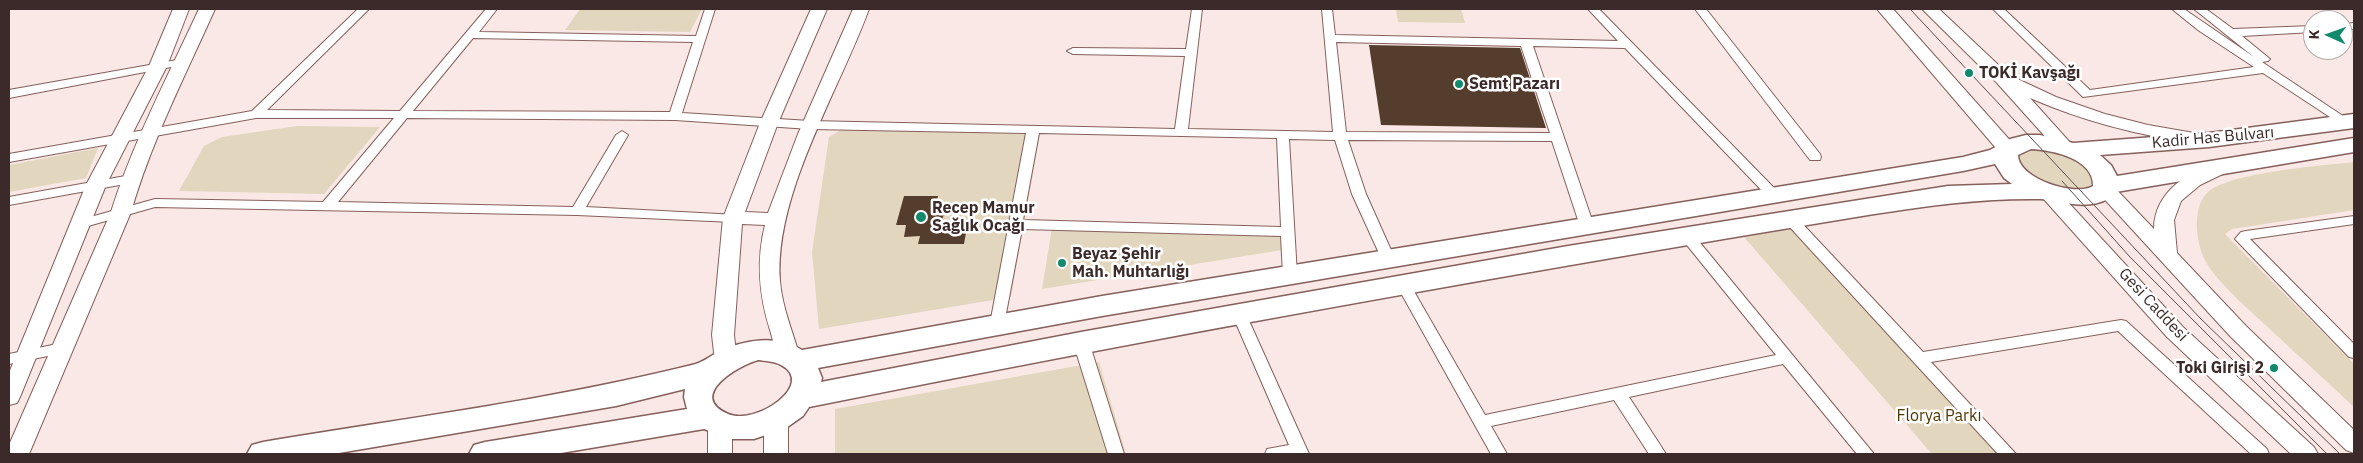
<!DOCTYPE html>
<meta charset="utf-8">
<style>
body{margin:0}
#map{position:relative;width:2363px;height:463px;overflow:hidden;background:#f9e8e5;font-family:"IBM Plex Sans",sans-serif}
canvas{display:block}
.frame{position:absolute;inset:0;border:10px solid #3b2a29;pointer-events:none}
.north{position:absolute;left:2303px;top:10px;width:50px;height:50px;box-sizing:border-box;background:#fff;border:1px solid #b1aaa9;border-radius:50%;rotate:272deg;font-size:14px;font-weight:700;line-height:20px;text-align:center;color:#3b2a29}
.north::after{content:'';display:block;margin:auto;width:18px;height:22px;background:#11896b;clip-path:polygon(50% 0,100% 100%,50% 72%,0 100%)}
</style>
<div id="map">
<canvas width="2363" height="463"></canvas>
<div class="frame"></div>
<div class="north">K</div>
</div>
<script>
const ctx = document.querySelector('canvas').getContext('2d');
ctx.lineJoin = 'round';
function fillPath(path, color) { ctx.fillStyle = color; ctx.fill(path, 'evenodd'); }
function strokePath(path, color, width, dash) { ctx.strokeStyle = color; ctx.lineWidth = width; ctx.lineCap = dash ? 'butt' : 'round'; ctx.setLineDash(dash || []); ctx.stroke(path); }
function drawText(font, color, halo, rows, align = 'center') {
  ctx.font = font + ' "IBM Plex Sans",sans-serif'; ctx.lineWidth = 5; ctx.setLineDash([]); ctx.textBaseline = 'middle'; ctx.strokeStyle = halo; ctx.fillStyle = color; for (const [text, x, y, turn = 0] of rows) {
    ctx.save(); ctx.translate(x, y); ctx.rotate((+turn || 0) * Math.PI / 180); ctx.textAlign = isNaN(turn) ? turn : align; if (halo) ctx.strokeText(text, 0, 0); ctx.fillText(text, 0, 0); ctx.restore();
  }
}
fillPath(new Path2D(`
 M580,9h122l-12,23 -125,-2z
 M1396,9h65l4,14 -67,-1z
 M297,126l83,1 -56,67 -145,-3 25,-45 18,-9z
 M842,129l198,5 -29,163 -192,32 -7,-77 17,-115z
 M98,148l-12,30 -77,14v-27z
 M2033,149c24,-1 42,9 59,25l1,8c-12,17 -45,4 -60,-4 -6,-3 -11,-12 -15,-18l3,-7z
 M2354,162v48l-122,19 -7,5 129,130v43c-31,-29 -63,-58 -94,-87 -17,-16 -47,-42 -56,-62 -8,-17 -12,-50 3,-65 22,-21 114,-27 147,-31z
 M1053,222l240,7 1,19 -252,41z
 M1804,226l211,228h-83l-188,-217z
 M1099,362l27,92h-291v-45z`), '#e2d6be');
fillPath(new Path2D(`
 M1369,45l151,3 26,80 -165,-3z
 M904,196h34l-4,17h10l-2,8h26l-4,23h-46l2,-8 -16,1 2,-12h-10z`), '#543d2d');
const street = new Path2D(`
 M358,9h11l-102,101 133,1 86,-102h11l-18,23 217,4 9,-27h10l-33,104 128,8 365,8 10,-73 -112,-2 -6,-3 6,-3 113,1 6,-40h10l-14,120 145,3 -11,-123h10l3,26 283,6 -30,-32h11l182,186 -7,4 -5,-1 -144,-150 -92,-2 61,180 -2,3 -5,1 -7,-4 -28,-85 -204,-1 18,54 29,65 -7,5 -5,-2 -31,-68 -17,-54 -46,-1 8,136 -2,3h-10l-2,-3 -2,-39 -259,-7 -18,95 -2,4h-10l-2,-4 36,-191 -216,-4 -135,-9 -268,-2 -69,84 235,5 43,-72 6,-4 6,4 -42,72 152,8 2,3 -2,3 -5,1 -156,-7 -422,-8 -74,21 -7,-4 2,-3 79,-22 168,3 71,-84h-138l-247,44v-8l243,-43zM473,38l220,4 -23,70 -257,-1zM1336,42l185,4 29,87 -204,-1zM1039,133l238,5 4,89 -258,-7z
 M1695,9h11l114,145 1,3 -1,3h-10z
 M1993,9h11l86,81 164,-23 -56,-37 -26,-21h12l70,48 -60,-48h12l27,20 80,-3v6l-71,4 28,23 -2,2 -6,1 90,60 -6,4 -4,-1 -79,-52 -180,24z
 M2354,23v6l-11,1v-6z
 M183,59l4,1 2,2 -2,2 -178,34v-8z
 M131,175l7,4 -2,3 -127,23v-8z
 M1791,216l5,1 127,135 198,-32 5,1 141,128 2,5h-18l-133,-123 -187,31 85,92h-18l-212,-231 -2,-3 2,-3z
 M2354,216v8l-104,15 104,105v14l-5,-1 -114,-118 6,-7 5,-1z
 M1687,232l5,1 182,221h-17l-74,-90 -154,33 37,57h-17l-35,-54 -123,26 16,28h-16l-95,-170 2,-3h10l77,134 291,-60 -94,-116 -2,-3 2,-3z
 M1239,309l5,1 2,4 63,140h-44l2,-5 22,-4 -57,-131 2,-4z
 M1081,337l5,1 3,4 35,112h-16l-35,-112 3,-4z
 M62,343l5,1 3,4 -3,4 -58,12v-10z`);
const secondary = new Path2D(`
 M173,9h16l-22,57 -61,119 -86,212 -3,6 -8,2v-32l77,-188 63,-119z
 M199,9h16c-30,67 -64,133 -84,203l-102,242h-20v-9l102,-233c22,-70 57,-136 88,-203z
 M811,9h16l-49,114 -33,89 23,1 30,-79 55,-125h16c-29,80 -95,185 -89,272 2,25 12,49 19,73l-3,6 -8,2 -8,-2c-5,-9 -7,-20 -10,-30 -11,-35 -14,-69 -5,-105l-23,-1 -8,111 3,26 -3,6 -8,2 -8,-2 -3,-6 -3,-26 11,-117 37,-95z
 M1877,9h16l122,137 2,4 -2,4h-14z
 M1922,9h17l70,66 47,22 49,17 43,11 52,9 6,1 3,4 -3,4 -6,1c-59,-8 -115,-22 -170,-46l45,50 -2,4h-14l-62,-69z
 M2222,161l7,2 2,4 -2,4 -29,14 -19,16 -7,19 3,33 69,73 108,104v23l-8,-3 -116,-114 -135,-147 3,-4 7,-2 7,2 42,44c0,-37 35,-59 68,-68z
 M2048,186l7,2 128,139 131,120 4,7h-27l-124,-117 -126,-141 -3,-4 3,-4z
 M776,411l8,3 4,6v34h-24v-34l4,-6z
 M720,416l8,3 4,6v29h-24v-29l4,-6z`);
const highway = new Path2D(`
 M2354,114v14l-145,19 -109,8 11,10 6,11 237,-38v14l-238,40c-10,12 -28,14 -43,12 -11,-1 -22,-5 -33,-5 -58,-1 -115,7 -172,16 -354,58 -707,121 -1059,192l-6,9 -17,12 -32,11h-23l-27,-10 -149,25h-86l5,-9 11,-3 202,-33 -3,-12 1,-8 -69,17 -283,48h-86l5,-9 11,-3c143,-24 288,-42 429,-77 10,-2 17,-8 26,-13 26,-12 58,-18 84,-2l300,-54 861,-139 27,-7 20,-11 16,-4h14l33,8 136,-10zM2031,149c22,1 63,10 62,37 -17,11 -75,-7 -75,-31zM1995,164l9,14 8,6 -64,2 -380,60 -487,86 -260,50 1,-4 -4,-10 284,-52 861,-145zM758,360c7,1 16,1 23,5 36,19 -25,61 -53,49 -41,-18 9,-48 30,-54z`);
strokePath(street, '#85605c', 2);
strokePath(secondary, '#85605c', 2);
strokePath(highway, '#85605c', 3);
fillPath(street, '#fff');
fillPath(secondary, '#fff');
fillPath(highway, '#fff');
strokePath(new Path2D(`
 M1910,9l290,309 140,136
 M2062,181l68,76 197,197`), '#5e4d4c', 1);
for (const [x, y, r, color] of [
 [1969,73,5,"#11896b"],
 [1459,84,5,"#11896b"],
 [921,217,6,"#11896b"],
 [1062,263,5,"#11896b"],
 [2274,368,5,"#11896b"]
]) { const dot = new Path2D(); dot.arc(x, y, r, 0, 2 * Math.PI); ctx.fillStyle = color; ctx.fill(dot); strokePath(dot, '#fff', 2); }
drawText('bold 16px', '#3b2a29', '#fff', [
 ["TOKİ Kavşağı",1979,73],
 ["Semt Pazarı",1469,84],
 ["Recep Mamur",932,208],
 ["Sağlık Ocağı",932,226],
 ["Beyaz Şehir",1072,254],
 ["Mah. Muhtarlığı",1072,272],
 ["Toki Girişi 2",2264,368,"right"]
], 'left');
drawText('16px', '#3b2a29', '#fff', [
 ["Kadir Has Bulvarı",2213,138,-5],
 ["Gesi Caddesi",2153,305,47]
]);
drawText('16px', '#4e3801', '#fff', [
 ["Florya Parkı",1939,416]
]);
</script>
